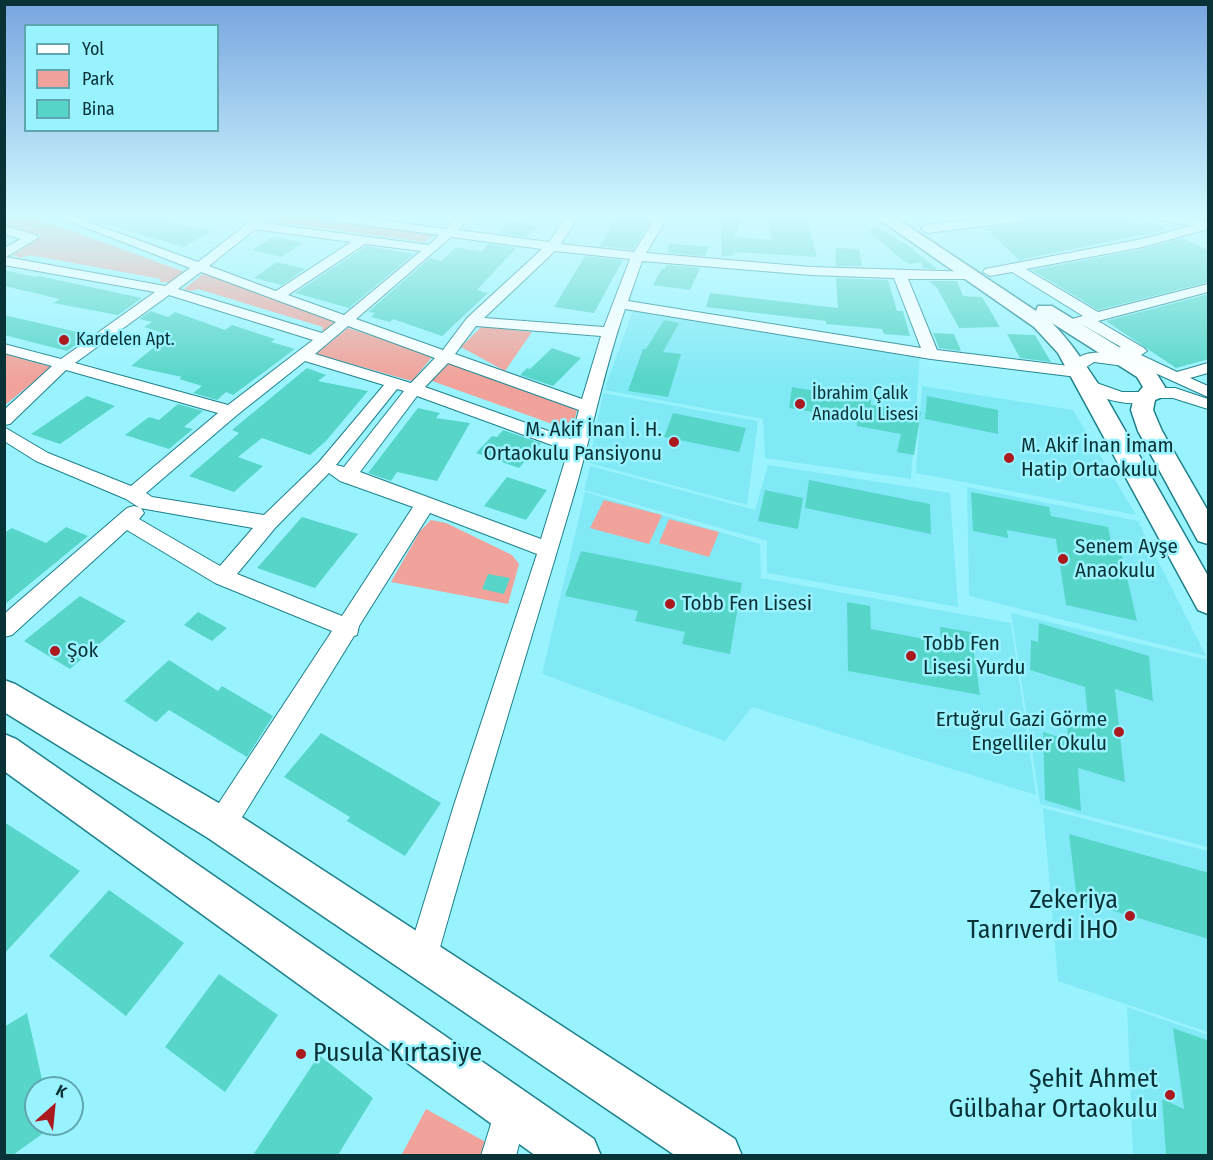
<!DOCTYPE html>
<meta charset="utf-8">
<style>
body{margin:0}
#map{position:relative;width:1213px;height:1160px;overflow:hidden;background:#99f3ff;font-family:"Fira Sans Condensed",sans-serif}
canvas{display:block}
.frame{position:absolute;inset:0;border:6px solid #093237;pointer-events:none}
.legend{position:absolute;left:24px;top:24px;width:195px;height:108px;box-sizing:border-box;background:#99f3ff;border:2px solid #5fa6af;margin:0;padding:8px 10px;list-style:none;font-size:18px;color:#093237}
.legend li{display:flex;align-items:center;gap:12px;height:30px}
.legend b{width:30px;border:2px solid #5fa6af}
.north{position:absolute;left:24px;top:1076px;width:60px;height:60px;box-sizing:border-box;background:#99f3ff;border:2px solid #5fa6af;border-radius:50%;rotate:27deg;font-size:16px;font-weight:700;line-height:24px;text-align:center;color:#093237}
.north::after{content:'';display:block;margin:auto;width:21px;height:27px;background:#ab181d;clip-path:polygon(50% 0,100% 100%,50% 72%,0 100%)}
</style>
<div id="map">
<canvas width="1213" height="1160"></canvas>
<div class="frame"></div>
<ul class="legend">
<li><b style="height:8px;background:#fff"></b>Yol</li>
<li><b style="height:16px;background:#f1a39b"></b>Park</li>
<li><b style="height:16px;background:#57d5c9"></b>Bina</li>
</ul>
<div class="north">K</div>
</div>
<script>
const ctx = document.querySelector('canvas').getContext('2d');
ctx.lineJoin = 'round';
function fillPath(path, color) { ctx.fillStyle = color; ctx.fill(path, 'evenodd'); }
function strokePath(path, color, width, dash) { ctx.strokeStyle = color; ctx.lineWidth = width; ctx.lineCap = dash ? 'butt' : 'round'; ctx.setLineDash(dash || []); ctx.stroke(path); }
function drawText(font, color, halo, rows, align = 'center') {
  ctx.font = font + ' "Fira Sans Condensed",sans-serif'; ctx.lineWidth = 5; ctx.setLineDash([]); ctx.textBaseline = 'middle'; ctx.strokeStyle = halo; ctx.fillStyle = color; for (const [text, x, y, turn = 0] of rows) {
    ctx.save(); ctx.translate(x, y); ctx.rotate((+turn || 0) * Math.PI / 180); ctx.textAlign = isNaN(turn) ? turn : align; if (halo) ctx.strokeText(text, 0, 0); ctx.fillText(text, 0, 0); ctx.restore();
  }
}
fillPath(new Path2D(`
 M633,311l287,45 -9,123 -146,-21 -2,-39 -159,-29z
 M922,386l151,24 63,105 -220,-42z
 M603,393l155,28 -11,84 -158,-42z
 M768,465l182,28 8,114 -191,-34v-32l-183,-51 6,-24 165,44z
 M967,487l171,34 68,135 -237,-60z
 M585,492l175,52 1,34 250,45 25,172 -284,-88 -27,34 -183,-67z
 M1011,613l197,47v187l-168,-43z
 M1043,808l165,43v181l-150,-51z
 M1127,1007l81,28v120h-75z`), '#81e9f6');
fillPath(new Path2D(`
 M4,217h29l152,55 -12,10h-13l1,-3 -131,-24 -10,3 -7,-3 29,-19 -37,-10z
 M274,217h22l139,16 -10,9 -156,-21z
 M203,274l134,47 -9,10h-6l1,-4 -125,-38 -7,2 -7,-2z
 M485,327l47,5 -27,39 -44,-24 19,-19z
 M348,328l85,28 -21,25 -96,-27z
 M5,354l47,13 -47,38z
 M451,361l20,11 106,38 -5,21 -140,-50z
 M604,500l58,15 -13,29 -59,-16z
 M669,519l50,13 -10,25 -50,-14z
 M431,520l15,3 66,32 7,9 -11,40 -117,-22 29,-51z
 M426,1109l65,36 -4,10 -86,1z`), '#f1a39b');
fillPath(new Path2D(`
 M94,217h39l8,3 5,-3 65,14 -27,16 -90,-26z
 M616,217l36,3 -19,30 -33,-4z
 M724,217h18l-8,20 38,3 -5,-23h39l11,40 -83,-5v3l-12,2 -1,-32z
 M1062,217h58l15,8 16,-4 16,9 -148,30 -34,-32z
 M509,221l28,4v2l-10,10 -29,-4z
 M874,225l32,19 31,25 -14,-1 -2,-6 -11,2 -6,-3 -35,-29z
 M274,236l29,7 -22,14 -29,-7z
 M1183,238l26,13v31l-111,28 -66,-40 111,-21z
 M488,244l28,4 -39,42 11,3 -46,43 -49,-17 -3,3 -19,-5 4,-4 -7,-1 62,-54 12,3 14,-14 25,5z
 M669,244l40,2 -4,10 -37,-3z
 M366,246l48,8 -65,54 -54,-15z
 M835,248l24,1 3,17h-26z
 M585,256l38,4 -29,53 -40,-6z
 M277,262l28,7 -23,16 -28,-7z
 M666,265l34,3 -10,22 -37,-5 9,-17 3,1z
 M4,270l31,7 4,-1 103,22 -24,17 -65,-12 7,-4 -56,-13z
 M836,278l52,2 9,31h6l7,25 -26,-2 -2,-5 -56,-5v-3l-120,-14 4,-14 128,15z
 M929,281h28l6,15 19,1 18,30 -41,1 -22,-40z
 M1209,294v65l-33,9 -70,-47z
 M151,311l17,6 7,-5 50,18 7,-5 43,14 -4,3 24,7 -62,46 -7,-3 -9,8 -24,-7 9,-7 -23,-7 3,-2 -51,-11 38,-31 -25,-8 8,-5 -13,-3z
 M4,315l13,3 73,17 -23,16 -63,-16z
 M664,320l15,3 -16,29 18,2 -13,43 -40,-6 15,-42h3z
 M933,333l21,1 7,17 -22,-3z
 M1007,334l28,1 16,27 -31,-4z
 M552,348l29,10 -28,28 -33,-11 7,-7 3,1z
 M307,368l19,7 -8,6 50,10 -42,50 -16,14 -48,-17 -24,19 25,9 -29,26 -45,-16 50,-43 -7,-3z
 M792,387l79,13v5l50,7 -7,43 -17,-3 4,-18 -44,-8v-7l-68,-11z
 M87,396l28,10 -55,38 -29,-10z
 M927,396l71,14v24l-73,-15z
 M178,404l25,7 -19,16 9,2 -24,20 -44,-14 24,-18 10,3z
 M418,408l22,5 -4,5 34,5 -33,58 -40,-9 -6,9 -23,-8z
 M673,413l73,15 -7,24 -75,-15z
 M503,430l38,13 -22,25 -43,-15 16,-17 5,1z
 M507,477l40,13 -21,30 -42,-14z
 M809,480l121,24 1,30 -126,-26z
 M765,490l38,8 -5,31 -40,-8z
 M971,492l78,15 2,9 57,11 4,19 8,1 17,74 -71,-16 -10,-66 -49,-9 1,8 -35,-7z
 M302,517l56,17 -43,54 -58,-20z
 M66,527l22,9 -84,69v-72l8,-5 34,15z
 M581,551l161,32 -12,71 -48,-10 3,-12 -50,-11 3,-10 -73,-15z
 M488,574l22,4 -6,16 -22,-5z
 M80,596l46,25 -56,48 -46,-28z
 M847,602l23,4 1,23 70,13 -1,-15 31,5 9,63 -132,-24z
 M198,612l29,16 -15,13 -28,-16z
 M1039,623l110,33 4,45 -38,-12 10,93 -47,-14 3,43 -36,-11 -2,-68 25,8 -2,-27 22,7 -3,-33 -55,-17 1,-30 7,2z
 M169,660l49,31 4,-5 51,30 -26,41 -78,-47 -13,12 -32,-21z
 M321,733l120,70 -36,53 -58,-35 3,-4 -66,-40z
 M4,822l76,49 -76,83z
 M1069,834l140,39v66l-132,-39z
 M109,890l75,53 -58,73 -77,-60z
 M219,974l59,41 -53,77 -60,-45z
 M27,1013l17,75h-8v36h20l-43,31h-9v-128z
 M1173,1028l36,13v114h-43l-4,-56 22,10z
 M319,1055l54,43 -35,57h-85z`), '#57d5c9');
const minor = new Path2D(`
 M58,217h17l123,45 58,-45h13l-6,6 166,22 10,-10 -103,-14 -6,-4h31l84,12 12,-12h13l-12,13 91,12 17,-25h12l-17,27 73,8 22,-35h12l-22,36 165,14 164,5 2,3 -7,4h-62l29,71 132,16c10,-14 28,-15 44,-12l-2,-3 3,-3 7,-1 -38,-22 -17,4 -5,-1 -2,-3 2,-3 22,-6 -71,-44 -22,4 -7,-4 2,-3 157,-30 49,-13 -29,-6 -2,-3h22l26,4v8l-65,18 -117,22 72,43 110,-28v8l-110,29 46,27 3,3 -6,4 36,17 31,-9v10l-18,5 18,8v11l-77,-35 -7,4 -30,-4 -11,7 2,3 -2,3 -6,2 -146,-18 -306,-50c-22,63 -34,129 -53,192 -45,152 -92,304 -135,457l-4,11 -11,4 -11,-4 -4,-11 47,-153 83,-251 -107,-41 -71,113 -2,9 -3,1 -123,199 -10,4 -10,-4 -4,-10 4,-10 121,-184 -117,-48 -88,-53 -115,105 -8,2v-23l123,-106 7,-2 7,2 3,5 -5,6 81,47 33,-38 -113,-20 -14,-9 -90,-38 -32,-20v-14l44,26 83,33 87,-73 -152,-43 -56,54 -6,1v-15l48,-44 -48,-13v-9l57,15 94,-67 -151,-27v-17l17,-9 -17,-5v-8l32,9 2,3 -32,19 159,29 25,-18zM255,229l96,13 -75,49 -67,-25zM451,237l91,12 -75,69 -24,32 -87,-31zM365,244l56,7 -77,64 -56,-20zM555,251l75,8 -26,68 -120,-9zM642,261l169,14 83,3 27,70 -293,-47zM201,272l135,50 -14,11 -144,-44zM169,295l144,45 -85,65 -153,-42zM348,326l87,32 -24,25 -96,-29zM476,326l125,10 -19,63 -127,-45zM305,361l79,24 -65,77 -55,53 -112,-18 -6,-4 91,-78zM448,363l131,47 -8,29 -146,-52zM397,389l7,2 -60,76 -8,-2zM417,396l151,55 -27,88 -181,-67zM329,473l11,8 73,26 -71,109 -105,-42 38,-46z
 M994,217h34l-6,4 -95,12 -6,-4 6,-4z
 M1088,380l34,12h23l7,-4h23l33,11v10l-35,-11h-20l-2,3c-24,6 -47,-1 -69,-13l-2,-3z
 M511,1093l12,5 5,12 -12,46h-35l18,-58z`);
const secondary = new Path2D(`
 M876,217h19l141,94 2,-5h14l101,62 12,19 -5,11 -5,2 -2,10 9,21 46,80v33l-10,-3 -60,-110 -7,-21 3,-13 9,-10 -6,-10 -85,-54c21,21 31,39 47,62l109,191v38l-10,-4 -140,-257 -24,-26z
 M4,680l11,4 219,128 501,327 7,17h-66l-468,-318 -204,-126z
 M4,734l12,5 578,400 7,17h-65l-532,-385z`);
strokePath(minor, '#1c818c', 2);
strokePath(secondary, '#1c818c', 3);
fillPath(minor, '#fff');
fillPath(secondary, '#fff');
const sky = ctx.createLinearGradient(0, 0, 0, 379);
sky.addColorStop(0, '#77a4e0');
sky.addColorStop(0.57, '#d1faff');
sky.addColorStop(1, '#d1faff00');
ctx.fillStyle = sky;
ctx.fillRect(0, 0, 1213, 379);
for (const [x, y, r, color] of [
 [64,340,6,"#ab181d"],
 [800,404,6,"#ab181d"],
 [674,442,6,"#ab181d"],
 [1009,458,6,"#ab181d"],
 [1063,559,6,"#ab181d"],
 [670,604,6,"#ab181d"],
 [55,651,6,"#ab181d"],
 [911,656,6,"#ab181d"],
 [1119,732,6,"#ab181d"],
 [1130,916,6,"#ab181d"],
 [301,1054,6,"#ab181d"],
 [1170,1095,6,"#ab181d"]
]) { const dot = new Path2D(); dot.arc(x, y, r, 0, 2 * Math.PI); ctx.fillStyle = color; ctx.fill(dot); strokePath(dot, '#99f3ff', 2); }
drawText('18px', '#093237', '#99f3ff', [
 ["Kardelen Apt.",76,340],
 ["İbrahim Çalık",812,394],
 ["Anadolu Lisesi",812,415]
], 'left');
drawText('21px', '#093237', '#99f3ff', [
 ["M. Akif İnan İ. H.",662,430,"right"],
 ["Ortaokulu Pansiyonu",662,454,"right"],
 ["M. Akif İnan İmam",1021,446],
 ["Hatip Ortaokulu",1021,470],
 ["Senem Ayşe",1075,547],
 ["Anaokulu",1075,571],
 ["Tobb Fen Lisesi",682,604],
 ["Tobb Fen",923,644],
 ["Lisesi Yurdu",923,668],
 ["Şok",67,651],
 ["Ertuğrul Gazi Görme",1107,720,"right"],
 ["Engelliler Okulu",1107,744,"right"]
], 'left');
drawText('26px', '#093237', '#99f3ff', [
 ["Zekeriya",1118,901],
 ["Tanrıverdi İHO",1118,931],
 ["Pusula Kırtasiye",313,1054,"left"],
 ["Şehit Ahmet",1158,1080],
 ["Gülbahar Ortaokulu",1158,1110]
], 'right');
</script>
